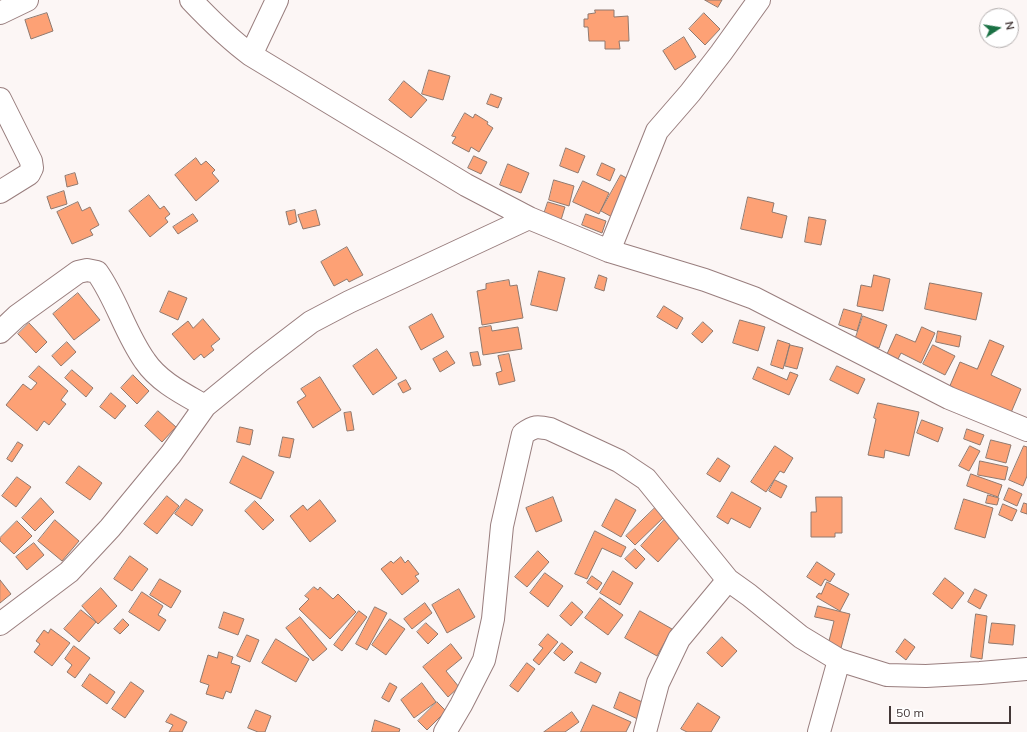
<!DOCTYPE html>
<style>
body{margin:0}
#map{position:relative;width:1027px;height:732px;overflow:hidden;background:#fcf6f5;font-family:Mulish,sans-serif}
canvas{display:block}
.north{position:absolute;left:979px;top:8px;width:40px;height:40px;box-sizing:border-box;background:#fff;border:1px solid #b4afaf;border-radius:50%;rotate:78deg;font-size:11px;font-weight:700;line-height:16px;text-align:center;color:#433737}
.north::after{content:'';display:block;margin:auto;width:14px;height:18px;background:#1a7144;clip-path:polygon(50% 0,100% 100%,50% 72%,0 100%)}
.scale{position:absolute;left:889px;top:706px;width:122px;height:18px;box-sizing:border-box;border:2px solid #433737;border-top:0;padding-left:5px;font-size:12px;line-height:14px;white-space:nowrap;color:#433737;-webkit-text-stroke:3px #fff;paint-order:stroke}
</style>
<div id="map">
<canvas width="1027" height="732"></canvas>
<div class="north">N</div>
<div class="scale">50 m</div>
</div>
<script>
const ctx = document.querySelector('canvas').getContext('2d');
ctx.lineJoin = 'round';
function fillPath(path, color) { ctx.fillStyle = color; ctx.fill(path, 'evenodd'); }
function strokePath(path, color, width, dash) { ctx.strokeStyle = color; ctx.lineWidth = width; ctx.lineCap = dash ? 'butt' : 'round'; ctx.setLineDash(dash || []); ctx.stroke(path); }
const building = new Path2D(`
 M705,0h17l-4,7z
 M595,10h19v7l14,-1 1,25h-10l1,8h-15v-8h-16l-1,-14h-4v-8h4v-5l7,-1z
 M47,13l6,18 -22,8 -6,-19z
 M704,13l16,16 -15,16 -16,-16z
 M684,37l12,20 -21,13 -12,-19z
 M429,70l21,6 -7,24 -21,-6z
 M404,81l23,19 -16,18 -22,-18z
 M491,94l11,4 -4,10 -11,-4z
 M465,113l8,5 2,-4 13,8 -1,2 6,4 -14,24 -8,-5 -2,5 -17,-9 4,-6 -4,-1z
 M566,148l19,8 -7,17 -18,-7z
 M474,156l13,6 -6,12 -13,-6z
 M196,158l5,7 5,-4 9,9 -3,3 7,8 -23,20 -21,-26z
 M602,163l13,6 -5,12 -13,-6z
 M508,164l21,9 -8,20 -21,-8z
 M75,173l3,11 -11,3 -2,-11z
 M621,175l11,6 -20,36 -11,-6z
 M554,180l20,6 -5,20 -20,-6z
 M583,181l26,12 -10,21 -26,-12z
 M64,191l3,13 -16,5 -4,-12z
 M149,195l11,14 4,-3 6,8 -5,4 3,4 -18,15 -21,-26z
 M748,197l26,6 -2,9 15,4 -5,22 -41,-9z
 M78,202l4,9 8,-4 9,18 -9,5 3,5 -21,9 -15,-32z
 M548,202l17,5 -4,13 -17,-6z
 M295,210l2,12 -8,3 -3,-13z
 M316,210l4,15 -17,4 -5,-14z
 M193,214l5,7 -20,13 -5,-7z
 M586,214l20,7 -4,12 -20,-8z
 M809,217l17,3 -5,25 -16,-3z
 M347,247l16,28 -14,7 -2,-3 -13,7 -13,-24z
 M539,271l26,7 -8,33 -26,-6z
 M599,275l8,3 -3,13 -9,-3z
 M874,275l16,4 -7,32 -26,-5 4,-21 10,2z
 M509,280l1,6 7,-1 6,33 -41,7 -5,-34 9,-2v-5z
 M930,283l52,10 -6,27 -51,-11z
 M169,291l18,7 -9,22 -18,-8z
 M78,293l22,27 -26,20 -21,-26z
 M664,306l19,12 -6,11 -20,-12z
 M844,309l18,5 -5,17 -18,-6z
 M432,314l12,23 -23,13 -12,-23z
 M863,316l24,9 -8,23 -24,-8z
 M203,319l17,20 -9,7 3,4 -10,8 -3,-4 -7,6 -22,-26 16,-13 5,7z
 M740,320l25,7 -7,24 -25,-8z
 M703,322l10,9 -11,12 -10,-9z
 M29,323l18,19 -11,11 -18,-19z
 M491,326l1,5 26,-4 4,22 -39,6 -4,-27z
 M922,327l13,6 -14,30 -20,-10 -3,6 -11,-5 9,-20 19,8z
 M938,331l23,5 -2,11 -23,-5z
 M778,340l12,4 -7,25 -12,-4z
 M990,340l14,6 -13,29 30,14 -11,26 -61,-27 11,-26 17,7z
 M67,342l9,10 -15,14 -9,-10z
 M790,345l13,3 -6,21 -12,-3z
 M933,345l22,11 -10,19 -22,-11z
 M377,349l20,29 -24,17 -20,-29z
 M447,351l8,12 -15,9 -7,-13z
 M478,352l3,13 -8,1 -3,-13z
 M509,354l6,27 -16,4 -3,-12 6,-2 -4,-15z
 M39,366l29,25 -7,9 5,4 -17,21 -5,-4 -7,10 -31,-26 17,-21 8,6 6,-7 -8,-6z
 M837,366l28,13 -7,15 -28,-14z
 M758,367l29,13 3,-8 8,3 -9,20 -36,-16z
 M72,370l21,18 -7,9 -21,-19z
 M133,375l16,16 -12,13 -16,-16z
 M320,377l21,33 -28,18 -16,-26 9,-6 -5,-7z
 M406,380l5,9 -8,4 -5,-9z
 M111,393l15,13 -11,13 -15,-12z
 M878,403l41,9 -10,44 -24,-6 -1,8 -16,-3 8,-36 -2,-1z
 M158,411l18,16 -14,15 -17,-16z
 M351,412l3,18 -7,1 -3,-18z
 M922,420l21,8 -5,14 -21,-9z
 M240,427l13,3 -3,15 -13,-3z
 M967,429l17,6 -4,10 -16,-6z
 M283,437l11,2 -4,19 -11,-2z
 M991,440l20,5 -5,18 -20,-5z
 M18,442l5,3 -11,17 -5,-3z
 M775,446l18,12 -9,15 -4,-2 -14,21 -15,-10z
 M970,446l10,5 -11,20 -10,-5z
 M1024,446l3,1v29l-4,10 -14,-6z
 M243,456l31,16 -13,27 -31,-16z
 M718,458l12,8 -10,16 -13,-8z
 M980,461l28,6 -3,13 -27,-5z
 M79,466l23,17 -12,17 -24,-17z
 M971,474l31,11 -4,12 -31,-11z
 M17,477l14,10 -15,20 -14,-11z
 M775,480l12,6 -6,12 -12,-7z
 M1009,488l13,6 -5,12 -13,-6z
 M732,492l29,16 -11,20 -19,-10 -3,6 -11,-7z
 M988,495l11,3 -2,7 -11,-2z
 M167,496l12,10 -22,28 -13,-10z
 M553,497l9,24 -26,11 -10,-24z
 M816,497h26v36h-7v4h-24v-25h5z
 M41,498l13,14 -19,19 -13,-13z
 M186,499l17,11 -11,16 -17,-12z
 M616,499l20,11 -15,27 -19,-11z
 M964,499l29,9 -8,30 -30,-9z
 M320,500l16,21 -26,21 -20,-26 13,-11 4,5z
 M255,501l19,19 -11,10 -18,-19z
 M1024,503l3,1v10l-6,-2z
 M1003,504l14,6 -5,11 -13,-6z
 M656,507l9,9 -30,29 -9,-9z
 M665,519l17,16 -24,27 -17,-16z
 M55,520l24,21 -17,20 -24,-20z
 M17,521l15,15 -18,18 -14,-13v-3z
 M595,531l31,16 -5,10 -19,-9 -15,31 -12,-5z
 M34,543l10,12 -17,15 -11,-13z
 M635,549l10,10 -9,10 -11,-10z
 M538,551l11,11 -22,25 -12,-10z
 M130,556l18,13 -16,22 -18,-12z
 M401,557l4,6 3,-3 11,14 -4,2 4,5 -17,14 -21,-26 10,-8 2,2z
 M817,562l18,12 -5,8 -5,-3 -4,7 -14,-9z
 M613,571l20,12 -13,22 -20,-12z
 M545,573l18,13 -15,21 -18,-14z
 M592,576l10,7 -5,7 -10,-7z
 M945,578l19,15 -12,16 -19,-15z
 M160,579l21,12 -10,17 -21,-13z
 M0,580l11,14 -11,9z
 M827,582l22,12 -9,17 -24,-14 3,-4 2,1z
 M314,587l4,3 2,-3 13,12 5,-5 18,18 -26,27 -31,-30 10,-10 -4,-3z
 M101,588l16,18 -19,18 -16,-18z
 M459,589l16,28 -28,16 -15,-28z
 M975,589l12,6 -7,14 -12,-7z
 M142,592l21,14 -5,9 8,5 -7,11 -30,-19z
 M600,598l23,17 -15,20 -23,-17z
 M572,602l11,10 -12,14 -11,-10z
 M425,603l7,10 -20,16 -8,-10z
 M818,606l32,8 -9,34 -13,-3 6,-24 -19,-4z
 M375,607l12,6 -20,37 -11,-6z
 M81,610l15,12 -17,20 -15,-13z
 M359,611l8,6 -25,34 -8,-6z
 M640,611l32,18 -15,27 -32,-18z
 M224,612l20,7 -6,16 -19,-7z
 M976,614l11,2 -5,43 -11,-2z
 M300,617l27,32 -14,12 -27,-33z
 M123,619l6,6 -9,9 -6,-5z
 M390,619l15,10 -19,26 -14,-10z
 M426,623l12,11 -10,10 -11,-12z
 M992,623l23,2 -2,20 -24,-2z
 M51,629l19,14 -18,23 -18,-14 6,-8 -4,-3 8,-11 4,3z
 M548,634l10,8 -19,23 -6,-5 10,-12 -4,-3z
 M247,635l12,5 -9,22 -13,-6z
 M722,637l15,14 -15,16 -15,-14z
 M276,639l33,20 -13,23 -34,-19z
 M905,639l10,8 -9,13 -10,-8z
 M562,643l11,9 -9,9 -10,-8z
 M451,644l11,14 -16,13 13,16 -11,10 -25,-30z
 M74,646l16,12 -15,20 -8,-6 5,-7 -7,-6z
 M219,652l14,5 -2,6 9,3 -9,27 -5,-2 -3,8 -17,-5 3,-9 -9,-3 8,-27 9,3z
 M581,662l20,11 -5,10 -21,-10z
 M527,663l8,6 -17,23 -8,-6z
 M90,674l25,18 -8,12 -25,-18z
 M131,682l13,9 -19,27 -13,-9z
 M390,683l7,4 -8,15 -7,-4z
 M422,683l14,19 -22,16 -13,-18z
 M620,692l29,13 -7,16 -28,-13z
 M437,702l9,9 -19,19 -9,-9z
 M698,703l22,14 -9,15h-24l-6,-3z
 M593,705l38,17 -5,10h-45z
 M256,710l15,6 -6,16h-7l-10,-4z
 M572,712l7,10 -14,10h-21z
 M171,714l16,8 -5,10h-13l4,-7 -7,-3z
 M375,720l25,9 -1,3h-27z`);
fillPath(building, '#fda175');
strokePath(building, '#90796e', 1);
const minor = new Path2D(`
 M191,0c19,20 38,39 60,55l215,130 63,33
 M0,13l27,-13
 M251,55l26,-55
 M0,99l31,62 1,7 -3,6 -29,18
 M609,251l48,-120 33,-38 31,-40 38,-53
 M0,332l17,-16 61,-44 9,-2 10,2c20,28 28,61 48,89 14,21 39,33 60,45
 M0,624l69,-52 41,-44 61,-74 34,-48 55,-45 51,-39 38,-20 180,-84 80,33 96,29 49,18 195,100 78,32
 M445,732l16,-27 23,-45 9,-41 9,-93 21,-92c11,-8 14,-8 27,-5l69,32 27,18 82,101 21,15 52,42 38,23 48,15 39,1 54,-3 47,-4
 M645,732l13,-49 21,-44 49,-59
 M819,732l20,-72`);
strokePath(minor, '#997e7e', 24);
strokePath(minor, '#fff', 22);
</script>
